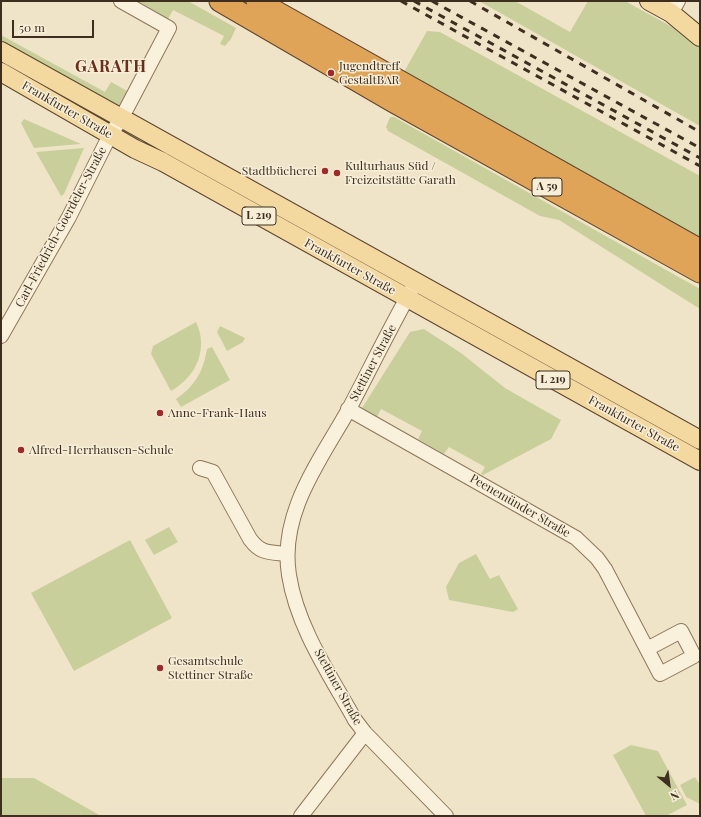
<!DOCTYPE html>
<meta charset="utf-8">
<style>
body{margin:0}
#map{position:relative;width:701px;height:817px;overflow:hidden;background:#f0e4c8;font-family:"Playfair Display",serif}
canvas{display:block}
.frame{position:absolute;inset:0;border:2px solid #3d2e20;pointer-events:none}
.north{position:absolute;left:649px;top:765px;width:40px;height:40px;-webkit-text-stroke:3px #f7eed8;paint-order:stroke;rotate:151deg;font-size:11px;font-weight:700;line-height:16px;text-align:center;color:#3d2e20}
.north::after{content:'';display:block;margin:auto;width:14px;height:18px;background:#3d2e20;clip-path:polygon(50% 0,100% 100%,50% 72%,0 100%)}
.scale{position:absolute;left:12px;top:20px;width:82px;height:18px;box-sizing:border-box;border:2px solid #3d2e20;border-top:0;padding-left:5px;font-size:12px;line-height:14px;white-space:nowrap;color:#3d2e20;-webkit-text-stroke:3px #f7eed8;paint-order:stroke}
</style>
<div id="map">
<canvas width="701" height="817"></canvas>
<div class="frame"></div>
<div class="north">N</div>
<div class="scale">50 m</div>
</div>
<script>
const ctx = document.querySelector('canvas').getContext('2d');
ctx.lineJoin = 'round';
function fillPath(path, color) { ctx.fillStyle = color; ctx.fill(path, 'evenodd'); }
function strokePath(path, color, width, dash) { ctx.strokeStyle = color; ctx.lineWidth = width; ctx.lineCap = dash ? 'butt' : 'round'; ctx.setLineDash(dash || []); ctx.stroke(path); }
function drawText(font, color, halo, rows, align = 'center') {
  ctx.font = font + ' "Playfair Display",serif'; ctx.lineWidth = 3; ctx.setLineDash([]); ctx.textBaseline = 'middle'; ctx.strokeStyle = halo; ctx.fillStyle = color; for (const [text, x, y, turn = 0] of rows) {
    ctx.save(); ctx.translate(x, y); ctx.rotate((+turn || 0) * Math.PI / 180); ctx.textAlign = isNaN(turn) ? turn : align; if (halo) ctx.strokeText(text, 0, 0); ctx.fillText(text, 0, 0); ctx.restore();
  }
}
fillPath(new Path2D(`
 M137,1h51l48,27 -5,11 -6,7 -5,-2 4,-8 -51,-26 -5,9z
 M479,1h36l55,31 18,-31h37l69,38 6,4v83z
 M427,31l13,1 260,144v62l-296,-166z
 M1,35l104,57 6,-10 18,10 -9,14 -3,1 -116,-62z
 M390,117h4l306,172v20l-141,-89 -19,-4 -152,-85 -2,-4z
 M24,119l57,25 -47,4 -13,-25z
 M84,148l-20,46 -3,2 -25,-44z
 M196,322c13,27 0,55 -25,69l-20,-37 2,-8z
 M220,326l25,12 -2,4 -16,9 -10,-19z
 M424,329l37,24 44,35 56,32 -10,19 -68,36 -2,-1 4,-7 -36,-20 -5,7 -26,-15 4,-8 -41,-22 -4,8 -15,-9 48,-76z
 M212,347l18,33 -49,27 -5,-8c19,-13 27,-27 31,-50z
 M169,527l9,15 -24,13 -9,-15z
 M130,540l42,78 -98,53 -43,-78z
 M476,554l14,25 9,-4 19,34 -5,3 -64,-12 -3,-13 13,-24z
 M631,745l27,6 29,54 -21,11h-20l-33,-61z
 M695,777l5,8v19l-14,-7 -6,-12z
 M1,778h33l67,38h-100z`), '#c9cf9b');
const minor = new Path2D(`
 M671,13l7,-12
 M412,289c-22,39 -42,80 -63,120 -29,52 -70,104 -60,166 8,52 41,100 66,145l10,13 81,83
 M1,336l68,-119 41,-82 11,-16 48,-91 -48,-27
 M348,409l228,129 21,20 8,11 55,105 34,-18 -13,-25 -34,18
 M200,468l13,4 37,67c11,15 19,13 37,15
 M301,816l64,-83`);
const major = new Path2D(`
 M649,1l22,12 29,24
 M1,51l699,389
 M1,72l134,77 28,13 537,299`);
const highway = new Path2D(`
 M220,1l174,101 306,170
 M257,1l443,249`);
strokePath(minor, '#8d765c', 16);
strokePath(major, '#5b4430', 20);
strokePath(highway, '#5b4430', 23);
strokePath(minor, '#faf1dc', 14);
strokePath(major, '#f3d9a0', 18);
strokePath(highway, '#e0a458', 21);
strokePath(new Path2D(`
 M401,1l299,165
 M414,1l286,157
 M432,1l268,147
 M470,1l230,131`), '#3d2e20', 3, [7, 7]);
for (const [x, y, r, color] of [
 [331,73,4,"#9e2a2b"],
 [325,171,4,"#9e2a2b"],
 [337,173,4,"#9e2a2b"],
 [160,413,4,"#9e2a2b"],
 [21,450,4,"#9e2a2b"],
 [160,668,4,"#9e2a2b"]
]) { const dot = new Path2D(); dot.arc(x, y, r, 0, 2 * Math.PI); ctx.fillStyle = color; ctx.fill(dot); strokePath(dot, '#f7eed8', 1.5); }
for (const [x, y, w] of [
 [547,187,30],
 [259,216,34],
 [553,380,34]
]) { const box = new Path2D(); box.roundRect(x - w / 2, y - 9, w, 18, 3); ctx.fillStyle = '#f7eed8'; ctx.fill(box); strokePath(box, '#3d2e20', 1); }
drawText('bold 11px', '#3d2e20', null, [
 ["A 59",547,187],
 ["L 219",259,216],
 ["L 219",553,380]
]);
drawText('12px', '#3d2e20', '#f7eed8', [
 ["Jugendtreff",339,66],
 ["GestaltBAR",339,80],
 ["Kulturhaus Süd /",345,166],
 ["Freizeitstätte Garath",345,180],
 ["Stadtbücherei",317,171,"right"],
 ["Anne-Frank-Haus",168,413],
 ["Alfred-Herrhausen-Schule",29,450],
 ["Gesamtschule",168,661],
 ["Stettiner Straße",168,675]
], 'left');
drawText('12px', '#3d2e20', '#f7eed8', [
 ["Frankfurter Straße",67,110,30],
 ["Carl-Friedrich-Goerdeler-Straße",61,227,-62],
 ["Frankfurter Straße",350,267,29],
 ["Stettiner Straße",373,363,-62],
 ["Frankfurter Straße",634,424,29],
 ["Peenemünder Straße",520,506,30],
 ["Stettiner Straße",338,687,61]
]);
ctx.letterSpacing = '1px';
drawText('bold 16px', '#6b2e1e', '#f7eed8', [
 ["GARATH",111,67]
]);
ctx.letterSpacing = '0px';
</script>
